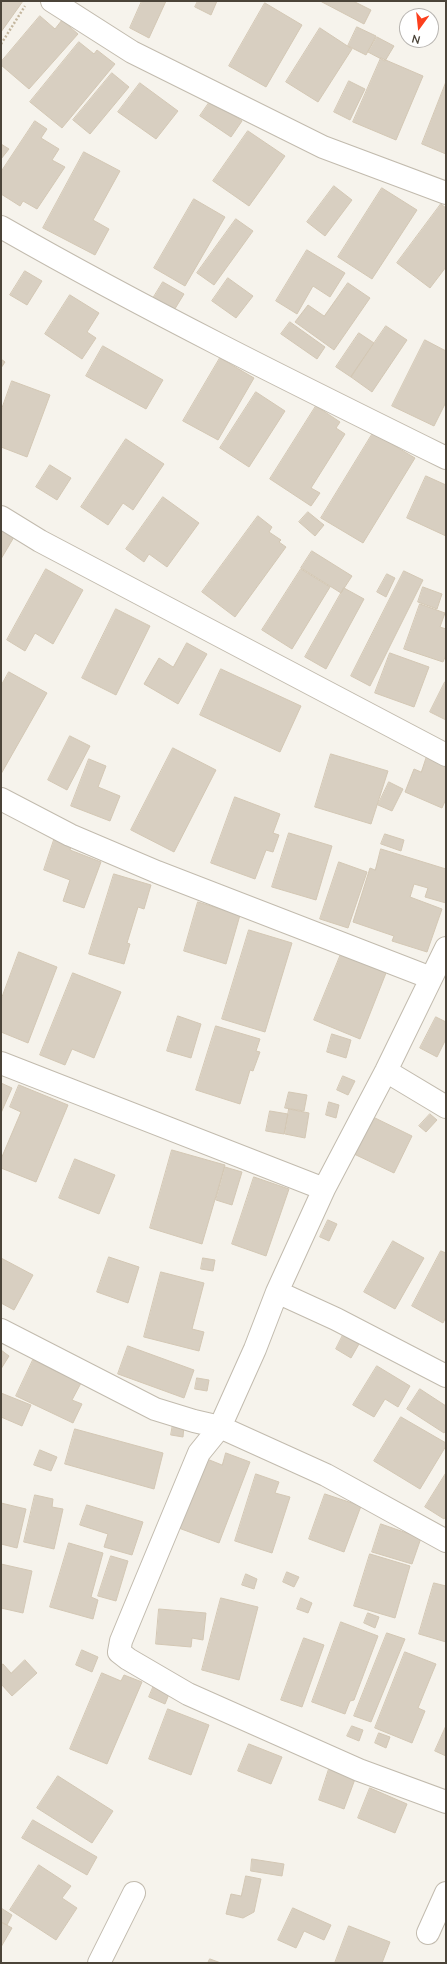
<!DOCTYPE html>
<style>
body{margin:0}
#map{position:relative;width:447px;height:1964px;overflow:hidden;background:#f6f3ec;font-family:"Nunito Sans",sans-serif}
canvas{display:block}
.frame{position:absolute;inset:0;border:2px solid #4b4439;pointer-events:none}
.north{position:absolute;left:399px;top:8px;width:40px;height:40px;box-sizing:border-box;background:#fff;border:1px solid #b7b4b0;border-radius:50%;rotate:195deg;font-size:11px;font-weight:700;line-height:16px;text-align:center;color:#4b4439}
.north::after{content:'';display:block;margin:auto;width:14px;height:18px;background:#fc3f1d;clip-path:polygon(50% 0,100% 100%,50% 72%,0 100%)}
</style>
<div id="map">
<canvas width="447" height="1964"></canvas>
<div class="frame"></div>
<div class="north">N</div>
</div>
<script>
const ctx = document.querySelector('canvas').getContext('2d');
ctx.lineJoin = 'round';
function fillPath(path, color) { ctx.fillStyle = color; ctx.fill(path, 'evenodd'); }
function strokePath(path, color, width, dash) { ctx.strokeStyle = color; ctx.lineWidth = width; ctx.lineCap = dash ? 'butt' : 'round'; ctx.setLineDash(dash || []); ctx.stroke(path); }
const building = new Path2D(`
 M1,1h22l-22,31z
 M142,1h24l-17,37 -19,-10z
 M198,1h19l-6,14 -16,-8z
 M323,1h30l18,9 -7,14 -42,-22z
 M265,3l37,22 -36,62 -37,-21z
 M40,16l15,13 7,-9 16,14 -49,55 -28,-24v-3z
 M357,27l19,9 -10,19 -18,-9z
 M320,28l32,21 -34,53 -32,-20z
 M377,37l17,9 -9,15 -17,-9z
 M79,42l15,12 3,-4 18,14 -53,64 -32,-26z
 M381,58l42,18 -27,64 -43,-18z
 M112,73l17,14 -39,47 -17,-14z
 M349,81l16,8 -15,31 -16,-8z
 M446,82v72l-24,-10z
 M140,83l38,28 -22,28 -38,-27z
 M211,100l31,21 -11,16 -31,-21z
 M35,121l12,8 -6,9 18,11 -7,11 13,7 -28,42 -14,-8 -3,5 -19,-12v-22z
 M248,131l37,25 -36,50 -36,-25z
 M1,144l8,5 -8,10z
 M84,152l36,19 -27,49 16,9 -14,26 -52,-27z
 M334,186l18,14 -27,36 -18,-14z
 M382,188l35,22 -45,69 -34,-22z
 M194,199l31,18 -40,69 -31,-18z
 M441,204l5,4v59l-16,21 -33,-25z
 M236,219l17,12 -39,54 -17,-12z
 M307,250l38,23 -15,24 -17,-11 -16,28 -21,-13z
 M25,271l17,10 -15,24 -17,-10z
 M228,278l25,18 -17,22 -24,-17z
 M163,282l21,12 -11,18 -21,-12z
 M348,283l22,15 -36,52 -39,-28 13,-17 16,11z
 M70,295l29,18 -12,19 9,6 -14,21 -37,-25z
 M290,322l35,25 -8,12 -36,-25z
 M386,326l21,14 -35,52 -21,-15z
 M359,333l15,10 -23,34 -15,-10z
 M425,340l21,11v51l-12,24 -42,-20z
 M103,346l60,34 -17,29 -60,-33z
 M220,358l34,20 -36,62 -35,-19z
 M1,359l4,3 -4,6z
 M12,381l38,14 -23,62 -26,-10v-36z
 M256,392l29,19 -36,56 -29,-19z
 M316,406l24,16 -4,6 9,6 -34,54 9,5 -9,13 -41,-27z
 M373,433l42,25 -52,85 -42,-25z
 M126,439l38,25 -31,46 -10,-7 -15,22 -27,-18z
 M50,465l21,13 -14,22 -21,-13z
 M426,476l20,9v51l-39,-18z
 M163,497l36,26 -32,44 -18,-13 -5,8 -18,-13z
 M308,512l16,13 -9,11 -16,-14z
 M258,516l14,11 -3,5 12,8 -2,2 7,5 -51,70 -33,-25z
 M1,529l13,8 -13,22z
 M312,551l40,25 -11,17 -40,-25z
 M46,569l37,21 -30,54 -18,-11 -10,18 -18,-11z
 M301,569l29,18 -38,62 -30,-19z
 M404,571l19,9 -53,106 -19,-10z
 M387,574l8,4 -9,19 -9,-5z
 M423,587l19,7 -5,15 -19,-7z
 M344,588l20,11 -38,70 -21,-12z
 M420,604l25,9 -5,14 6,2v26l-3,7 -39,-13z
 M116,609l34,17 -34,69 -34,-17z
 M187,643l20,11 -29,50 -34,-20 15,-26 14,9z
 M390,653l39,14 -15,40 -39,-14z
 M221,669l80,37 -21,46 -80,-37z
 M9,672l38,21 -46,81v-88z
 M445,682h1v38l-16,-8z
 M70,736l20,10 -23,44 -19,-10z
 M173,748l43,22 -42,82 -43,-22z
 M331,754l57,17 -17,53 -56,-17z
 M427,756l19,8v35l-4,9 -37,-16 9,-23 7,3z
 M89,759l17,7 -8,21 22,9 -10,25 -39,-15z
 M389,782l14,7 -11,22 -14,-6z
 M235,797l45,17 -7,19 6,2 -6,17 -7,-2 -11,29 -44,-16z
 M289,833l43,13 -16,54 -44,-13z
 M385,834l19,6 -3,11 -20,-7z
 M55,837l17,6 -2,7 31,12 -17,46 -21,-7 7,-21 -26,-10z
 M381,849l65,20v34l-21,-6 3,-9 -14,-4 -4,13 32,12 -15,43 -35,-11 2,-5 -41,-14 17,-54 5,2z
 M339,862l28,10 -19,56 -28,-9z
 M114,874l37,11 -7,24 -6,-2 -11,36 3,1 -6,20 -35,-10z
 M198,902l42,13 -14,49 -42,-13z
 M249,930l43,13 -27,89 -43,-13z
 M19,952l38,15 -29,76 -27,-11v-32z
 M341,954l45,19 -26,66 -46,-19z
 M73,973l48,19 -27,66 -22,-9 -7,16 -25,-10z
 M178,1016l23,8 -10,34 -24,-7z
 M436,1017l10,5v17l-9,18 -17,-9z
 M216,1026l44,13 -4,12 4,1 -7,19 -3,-1 -10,34 -44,-14z
 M332,1034l19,6 -5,18 -19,-6z
 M343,1076l12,5 -7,14 -11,-5z
 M1,1083l11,5 -11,25z
 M19,1085l49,20 -32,77 -35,-14v-9l20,-47 -11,-5z
 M289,1092l18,3 -3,16 -19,-3z
 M329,1102l10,3 -3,13 -10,-3z
 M289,1109l20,4 -4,25 -20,-4z
 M270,1111l18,3 -4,20 -18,-3z
 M430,1114l7,6 -11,12 -7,-6z
 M373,1117l39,19 -18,37 -40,-19z
 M172,1150l53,15 -23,79 -52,-16z
 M75,1159l40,16 -16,39 -40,-16z
 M225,1167l17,5 -10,33 -16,-5z
 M254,1177l35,12 -23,67 -34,-12z
 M328,1220l9,4 -8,17 -9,-4z
 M393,1241l31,17 -29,51 -31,-17z
 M441,1251l5,2v64l-3,6 -31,-17z
 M109,1257l30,10 -11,36 -31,-11z
 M1,1258l32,17 -19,35 -13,-7z
 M203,1258l12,2 -2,11 -12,-2z
 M161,1272l43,11 -12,46 12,3 -5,19 -55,-14z
 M343,1335l16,9 -8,14 -15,-9z
 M128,1346l66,24 -10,28 -66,-24z
 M1,1350l8,6 -8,13z
 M33,1360l48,23 -9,17 10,4 -9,19 -57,-27z
 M377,1366l33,20 -12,21 -13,-8 -11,18 -21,-12z
 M197,1378l12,2 -2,11 -12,-2z
 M420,1389l26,17v24l-2,3 -37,-24z
 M1,1393l30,12 -9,21 -21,-9z
 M401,1417l45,26v3l-26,43 -46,-28z
 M173,1424l11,2 -1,11 -12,-2z
 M75,1429l88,24 -9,36 -89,-25z
 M40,1450l17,7 -6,14 -17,-6z
 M226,1453l24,9 -31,81 -43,-16 26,-70 20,8z
 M446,1473v43l-2,3 -19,-12z
 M256,1474l23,8 -4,11 15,4 -18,56 -37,-12z
 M325,1494l36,12 -17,46 -35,-13z
 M35,1495l18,4 -1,8 11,2 -9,40 -30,-7z
 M1,1503l25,6 -9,39 -16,-4z
 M87,1505l56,17 -11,33 -28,-8 4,-13 -28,-9z
 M381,1524l40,14 -9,26 -40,-12z
 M69,1543l34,10 -12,44 7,3 -5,19 -43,-12z
 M370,1554l40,12 -15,52 -41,-12z
 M111,1556l17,5 -12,40 -18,-5z
 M1,1564l31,7 -9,42 -22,-5z
 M287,1572l12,5 -5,10 -11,-5z
 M246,1574l11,5 -3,10 -12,-4z
 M434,1583l12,3v56l-27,-8z
 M221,1598l37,9 -19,73 -37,-10z
 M301,1598l11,5 -4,10 -11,-4z
 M159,1609l47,4 -3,27 -11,-2 -1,9 -35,-3z
 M368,1613l11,4 -4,11 -11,-5z
 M341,1622l37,14 -24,64 -4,1 -5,13 -33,-12z
 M387,1633l18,6 -34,83 -17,-6z
 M304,1638l20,7 -22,62 -21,-7z
 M82,1650l16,7 -6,15 -16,-7z
 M405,1652l31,12 -18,44 7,3 -13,32 -37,-15z
 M25,1660l12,13 -25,23 -11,-12v-19l2,-1 8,9z
 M102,1673l19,8 3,-6 18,7 -35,82 -37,-15z
 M155,1683l16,6 -6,15 -16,-7z
 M168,1709l41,16 -18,50 -42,-16z
 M352,1726l11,4 -4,11 -12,-5z
 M446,1726v30l-11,-5z
 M379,1733l11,4 -4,11 -11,-5z
 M249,1744l33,13 -11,27 -33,-13z
 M329,1769l26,10 -11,30 -25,-9z
 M58,1776l55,35 -21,32 -55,-35z
 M370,1788l37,16 -12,29 -37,-15z
 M33,1820l64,37 -10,18 -65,-37z
 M252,1859l32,5 -2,12 -31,-5z
 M39,1865l32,21 -9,12 15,10 -21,32 -46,-30z
 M246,1876l15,3 -7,33 -11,6 -17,-4 5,-20 10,2z
 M1,1908l11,7 -5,10 -6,-3z
 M293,1908l38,17 -7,15 -20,-9 -8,17 -18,-8z
 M1,1922l11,6 -11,19z
 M349,1926l41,16 -8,21h-47z
 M210,1959l11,4h-13z`);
fillPath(building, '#d8cfc1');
strokePath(building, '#d3c7b4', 1);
const minor = new Path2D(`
 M52,1l80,51 191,95 123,46
 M1,227c145,83 295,157 445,231
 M1,517l39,24 406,214
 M1,799l69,36 87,37 274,106
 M446,948l-60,123 -62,118 -47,103 -22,57 -35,78 -21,26 -59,142 -19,46 -2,11 9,7 60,35 171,76 87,32
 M1,1063l323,126
 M386,1071l60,36
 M277,1292l59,27 110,57
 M1,1330l154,79 39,12 26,6 106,48 120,66
 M428,1933l18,-40
 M99,1963l35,-70`);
strokePath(minor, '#c2bbae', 24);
strokePath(new Path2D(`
 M1,44l24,-38`), '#c4b79f', 2.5, [2, 2]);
strokePath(minor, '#fff', 22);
</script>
